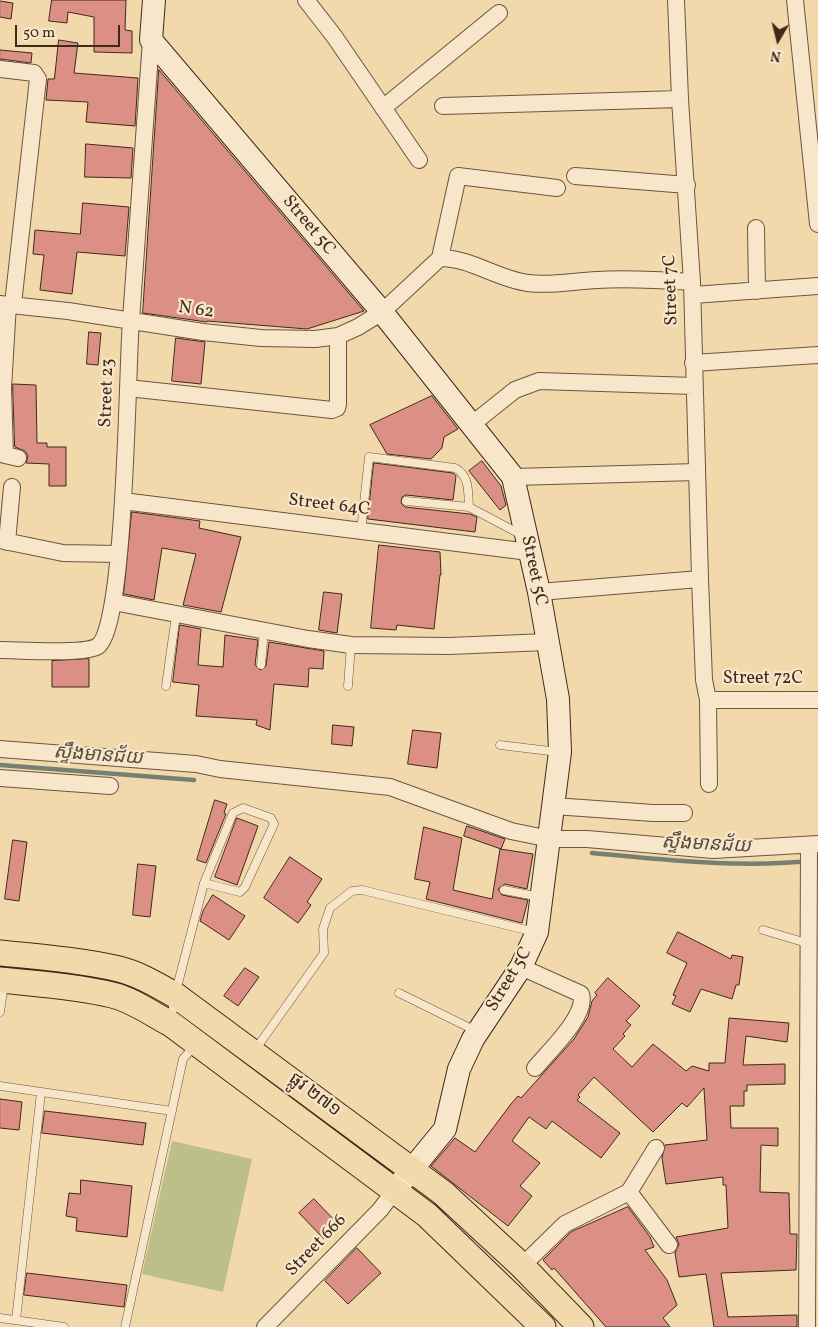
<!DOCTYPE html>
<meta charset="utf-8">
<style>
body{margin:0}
#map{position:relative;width:818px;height:1327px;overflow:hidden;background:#f2d9ac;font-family:Vollkorn,serif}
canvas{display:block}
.north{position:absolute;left:753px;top:15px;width:50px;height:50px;-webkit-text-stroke:4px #f7e6c9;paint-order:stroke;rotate:188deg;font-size:14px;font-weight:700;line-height:20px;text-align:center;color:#3f291b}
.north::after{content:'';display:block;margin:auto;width:18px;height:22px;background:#3f291b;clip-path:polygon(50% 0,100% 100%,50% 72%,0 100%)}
.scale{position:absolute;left:15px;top:25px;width:105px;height:22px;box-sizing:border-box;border:2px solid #3f291b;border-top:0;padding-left:6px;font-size:15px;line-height:18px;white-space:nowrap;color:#3f291b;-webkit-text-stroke:4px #f7e6c9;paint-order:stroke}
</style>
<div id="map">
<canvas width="818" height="1327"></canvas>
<div class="north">N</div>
<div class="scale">50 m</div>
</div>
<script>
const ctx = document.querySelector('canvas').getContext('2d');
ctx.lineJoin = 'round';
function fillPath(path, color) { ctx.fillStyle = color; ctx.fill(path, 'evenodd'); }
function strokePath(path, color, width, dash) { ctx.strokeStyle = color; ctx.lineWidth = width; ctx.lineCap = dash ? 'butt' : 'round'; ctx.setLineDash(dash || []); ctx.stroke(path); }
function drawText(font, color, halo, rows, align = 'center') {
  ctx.font = font + ' Vollkorn,"Noto Sans Khmer",serif'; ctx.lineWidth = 4.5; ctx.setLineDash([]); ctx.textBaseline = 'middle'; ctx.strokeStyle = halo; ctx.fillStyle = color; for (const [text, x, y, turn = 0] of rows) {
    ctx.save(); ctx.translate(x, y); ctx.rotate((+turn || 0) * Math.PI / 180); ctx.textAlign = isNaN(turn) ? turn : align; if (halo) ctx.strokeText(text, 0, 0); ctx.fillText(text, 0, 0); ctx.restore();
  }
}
fillPath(new Path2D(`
 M172,1141l80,18 -29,133 -81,-18z`), '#bcbf88');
strokePath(new Path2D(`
 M0,765l194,15
 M592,853c76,7 150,16 226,7`), '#768072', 4.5);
const building = new Path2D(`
 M52,0h74l-1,30 7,1v22l-38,-1v-35l-26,-5 -1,11 -18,-2z
 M0,1l13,2 -2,16 -11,-2z
 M59,40l19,3 -4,30 64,5 -3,48 -49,-4 2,-20 -42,-2 2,-21h6z
 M0,50l32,3 -1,10 -31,-4z
 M159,70l205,241 -57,18 -100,-8v1l-64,-9z
 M86,144l47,4 -2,30 -46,-1z
 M83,203l46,4 -4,49 -48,-4 -5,42 -32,-4 4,-35 -11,-1 2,-24 45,4z
 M89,332l12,1 -3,32 -11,-1z
 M176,338l29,4 -4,42 -29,-3z
 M13,384l23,1 1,58h10v4h19v39h-17v-22l-23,-1 2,-7 -3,-5 -10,-4z
 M432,396l26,33 -14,8 -2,11 -11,11 -44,-5 -17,-29z
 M482,461l19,25 5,19 -6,5 -31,-39z
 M374,463l79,10 3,3 -3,24 -47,-5 -4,2 -1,6 4,4 65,7 7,3 -2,15 -107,-13z
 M132,512l68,9 -1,7 42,9 -20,75 -38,-7 13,-51 -34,-6 -8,52 -30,-6z
 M379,545l61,7 1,23h-1l-6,54 -37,-4 -1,5 -25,-2z
 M324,592l18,2 -5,39 -18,-3z
 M180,625l21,4 -3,36 25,2 2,-32 33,5 -3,25 5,5 6,-4 3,-24 55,9 -1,18 -14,-1 -1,19 -34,-3 -4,46 -14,-5 1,-5 -61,-4 3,-31 -26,-3z
 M89,659v28h-37v-26z
 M333,725l21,2 -2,19 -20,-2z
 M413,730l28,3 -4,35 -29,-4z
 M215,800l12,4 -3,9 2,1 -20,49 -9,-3z
 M237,818l21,8 -21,59 -22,-8z
 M467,826l38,13 -4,10 -37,-13z
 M424,827l38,11 -9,52 39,9 8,-50 33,5 -6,35 -22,-5 -7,5 4,6 26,5 -6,23 -96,-24 4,-17 -15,-3z
 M13,840l14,2 -8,59 -14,-2z
 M290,857l32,22 -15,23 4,3 -13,18 -34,-25z
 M138,864l18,2 -6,51 -17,-2z
 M213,895l32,21 -16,24 -29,-19 3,-10z
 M678,932l53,27 1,-4 11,2 -4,28h-3l-4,14 -31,-10 -11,23 -18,-8 4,-8 -3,-1 14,-32 -20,-10z
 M245,968l14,9 -21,29 -14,-10z
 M608,978l32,28 -14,15 5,4 -8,9 2,2 -12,13 19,18 21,-23 33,27 6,-5 17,5v-8h16l4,-45 60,5 -2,19 -41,-6 -3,29 42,-1v20l-38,1v6h-3v15h-14l1,22h47v18l-17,-1 -1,47 29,1 1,41h7l-1,36 -75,3 7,44 69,-2v12h-83l-8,-53 -27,3 -4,-24 4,-9 -3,-7 52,-9 -2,-43h-3v-8l-57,7 -4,-26 3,-13 42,-5 -3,-52 -17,19 -5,-4 -29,29 -59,-55 -16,18 2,2 -3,3 43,33 -19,25 -49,-37 -6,8 -17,-12 -17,24 28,22 -20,23 12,10 -24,30 -77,-60 24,-28 20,14 36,-48 7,-8 3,2 53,-59 14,-22 4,-16 5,-6 -2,-2z
 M0,1099l22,3 -3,28 -19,-2z
 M45,1111l101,12 -3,22 -101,-12z
 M81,1180l51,6 -5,51 -51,-6 1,-13 -11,-2 3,-23 11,1z
 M314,1199l25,26 -15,14 -25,-26z
 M628,1207l22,30 4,10 -9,3 22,30 10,25 -14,13 7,9h-64l-52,-59 -2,2 -9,-10 28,-28z
 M357,1248l24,25 -33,31 -23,-23z
 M27,1273l100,12 -3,22 -100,-12z`);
fillPath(building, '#dc8f84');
strokePath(building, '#3f291b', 1);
const lane = new Path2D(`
 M406,501l63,6 53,28
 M361,531l8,-74 86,11c15,8 13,24 14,39
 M261,665l3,-35
 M166,686l10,-71
 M348,686l3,-41
 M500,745l58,7
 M504,890l36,7
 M763,930l47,14
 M399,993l77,38
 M0,1012l4,-29
 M171,1021l4,-26 29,-112 29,-70 10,-5 28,10 3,6 -29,63 -5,5 -36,-9
 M255,1050l69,-97 -1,-24 7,-21 22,-17 10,-1 173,42
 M0,1086l172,25
 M0,1318l64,9
 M16,1320l25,-228
 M125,1327l58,-268 12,-14`);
const street = new Path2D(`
 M306,0l28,36 85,124
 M676,0l4,99 12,183 8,297 4,101 4,20 1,84
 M795,0l23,224
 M0,69l34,4 4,6 -25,225
 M443,106l237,-7
 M383,108l116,-95
 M575,176l112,9
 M756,228l1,63
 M440,258c31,0 57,21 88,25 24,3 45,-2 69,-3 32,-2 64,0 95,2
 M693,295l125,-9
 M0,304l68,7 135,21 58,6 54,1 23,-3 20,-9 24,-15 58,-54 18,-82 99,12
 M8,304l-5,84 2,67 13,3
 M693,363l125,-8
 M128,388l204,22 5,-2 1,-4v-68
 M471,425l44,-35 24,-9 155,5
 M513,477l184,-5
 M123,501l406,51
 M0,540l63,13 55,1
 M7,542l5,-55
 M539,592l161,-13
 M113,602l195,37 43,6 98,1 98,-4
 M0,650c18,0 85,5 98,-4 28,-21 29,-279 33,-326 6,-93 13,-186 20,-280
 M708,700h110
 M0,749l196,15 24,5 170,18 121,44 39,8h37l126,11 105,-6
 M0,778l110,8
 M554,806l99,7h31
 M521,967l60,27c7,21 -32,57 -46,74
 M629,1192l40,53
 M522,1266l43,-42 64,-32 27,-44
 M265,1327l115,-117 15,-20
 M807,1327l2,-482`);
const secondary = new Path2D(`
 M154,0l-3,40 231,272 131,165 26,115 19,107 2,53 -23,180 -16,35 -48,72 -14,30 -14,60 -50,61`);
const primary = new Path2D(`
 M0,953c40,4 80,7 119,16 20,5 38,16 56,26l268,198 79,73 59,61
 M0,980c37,4 75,6 112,15 21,5 40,19 59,29l256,191 116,112`);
strokePath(lane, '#6c553f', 9);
strokePath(street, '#6c553f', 18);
strokePath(secondary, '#3f291b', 24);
strokePath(primary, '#3f291b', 27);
strokePath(lane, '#f7e6c9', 8);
strokePath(street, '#f7e6c9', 16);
strokePath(secondary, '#f7e6c9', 22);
strokePath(primary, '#f2d9ac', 25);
drawText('18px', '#3f291b', '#f7e6c9', [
 ["Street 5C",308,226,50],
 ["Street 7C",672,290,-92],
 ["N 62",196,311,8],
 ["Street 23",108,393,-88],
 ["Street 64C",329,506,7],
 ["Street 5C",533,571,78],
 ["Street 72C",763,680],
 ["Street 5C",510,980,-59],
 ["ផ្លូវ ២៧១",314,1096,37],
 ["Street 666",317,1246,-46]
]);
drawText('italic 19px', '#564d3f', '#f7e6c9', [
 ["ស្ទឹងមានជ័យ",98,757,4],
 ["ស្ទឹងមានជ័យ",706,846,3]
]);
</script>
